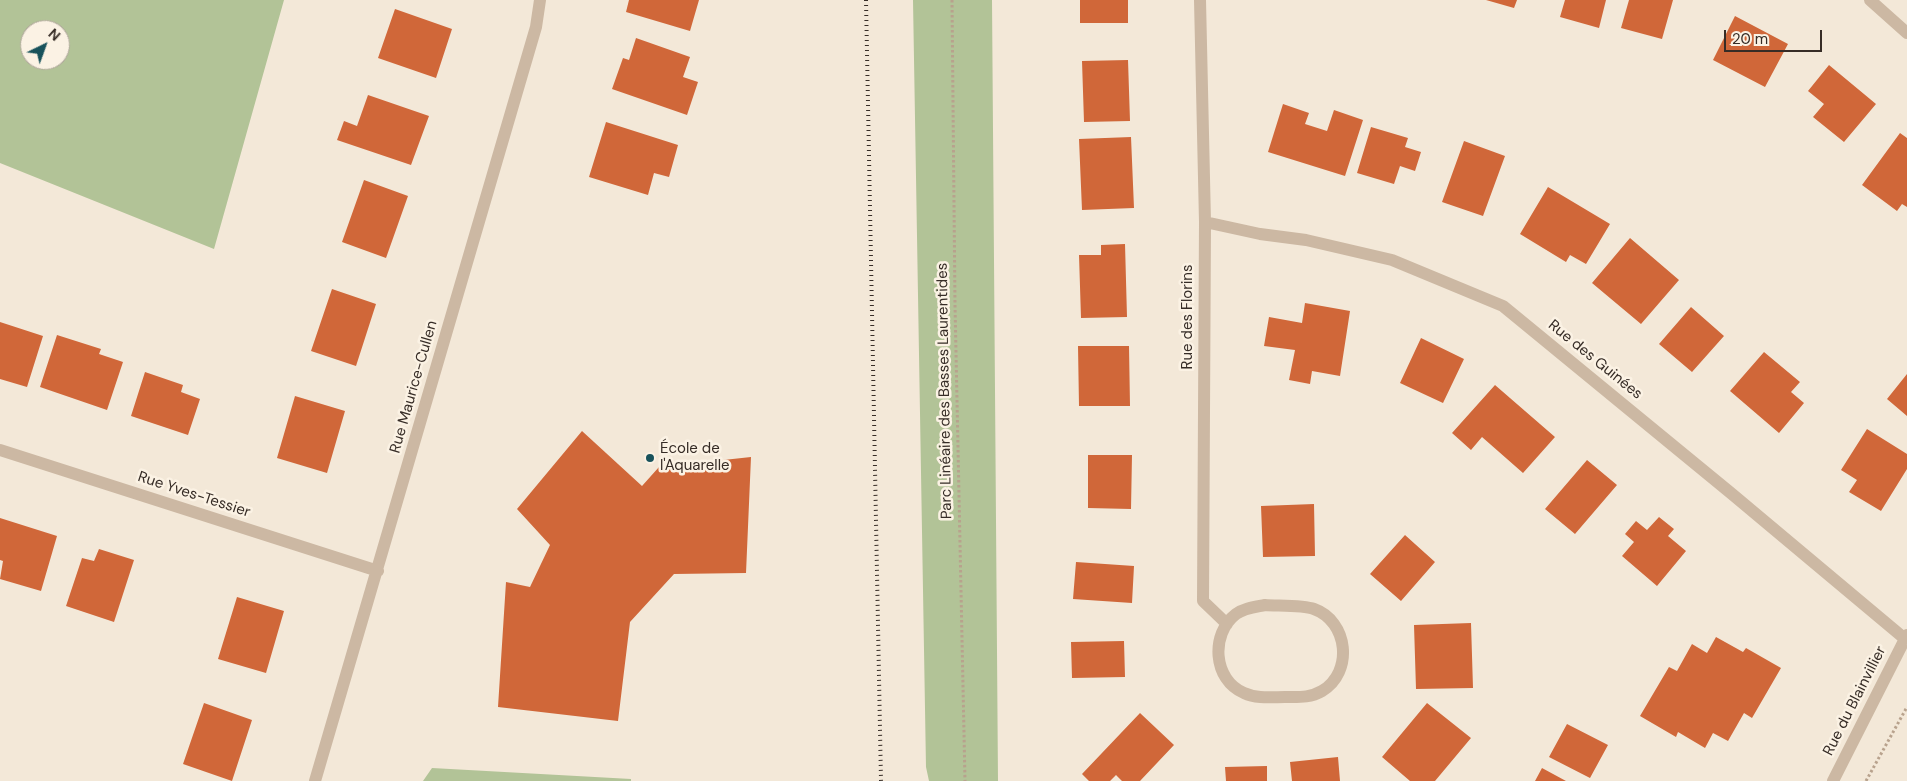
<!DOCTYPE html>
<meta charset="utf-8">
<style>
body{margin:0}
#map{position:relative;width:1907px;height:781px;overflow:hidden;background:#f3e8d8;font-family:"DM Sans",sans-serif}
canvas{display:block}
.north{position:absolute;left:20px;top:20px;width:50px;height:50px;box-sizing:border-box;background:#fbf2e4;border:1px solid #aca398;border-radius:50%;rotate:42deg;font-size:14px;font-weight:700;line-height:20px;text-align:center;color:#362c26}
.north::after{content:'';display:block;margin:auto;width:18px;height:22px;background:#18525b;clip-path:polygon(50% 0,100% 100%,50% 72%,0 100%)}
.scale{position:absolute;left:1724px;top:30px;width:98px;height:22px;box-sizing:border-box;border:2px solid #362c26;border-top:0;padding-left:6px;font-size:15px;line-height:18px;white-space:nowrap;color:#362c26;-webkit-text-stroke:4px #fbf2e4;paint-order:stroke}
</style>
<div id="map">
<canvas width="1907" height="781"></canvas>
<div class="north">N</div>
<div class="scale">20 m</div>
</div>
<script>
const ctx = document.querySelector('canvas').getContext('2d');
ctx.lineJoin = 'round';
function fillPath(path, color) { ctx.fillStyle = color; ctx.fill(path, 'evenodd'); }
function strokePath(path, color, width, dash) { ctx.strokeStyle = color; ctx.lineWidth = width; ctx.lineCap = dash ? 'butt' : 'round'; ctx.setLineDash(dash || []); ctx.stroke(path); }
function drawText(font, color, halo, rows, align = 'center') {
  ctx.font = font + ' "DM Sans",sans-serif'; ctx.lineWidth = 5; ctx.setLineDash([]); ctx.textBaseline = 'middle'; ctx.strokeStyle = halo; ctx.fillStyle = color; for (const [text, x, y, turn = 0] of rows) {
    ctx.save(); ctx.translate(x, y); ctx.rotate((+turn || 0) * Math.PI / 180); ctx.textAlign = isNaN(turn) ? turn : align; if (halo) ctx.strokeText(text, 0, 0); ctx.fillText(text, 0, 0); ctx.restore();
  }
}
fillPath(new Path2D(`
 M0,0h284l-70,249 -214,-86zM30,30h30v30h-30z
 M913,0h79l6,781h-69l-3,-14z
 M432,768l199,11v2h-208z`), '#b2c397');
fillPath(new Path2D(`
 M629,0h70l-9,31 -64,-19z
 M1080,0h48v23h-48z
 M1486,0h31l-3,8z
 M1565,0h41l-7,28 -39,-11z
 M1629,0h44l-11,39 -41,-11z
 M395,9l57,20 -16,49 -58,-20z
 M1735,16l53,28 -23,43 -52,-27z
 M636,38l54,19 -7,20 15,5 -11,33 -75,-26 11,-31 6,2z
 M1128,60l2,61 -46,1 -2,-61z
 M1829,65l47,39 -32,38 -31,-25 11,-13 -16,-13z
 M368,95l61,21 -18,49 -74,-25 7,-19 13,5z
 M1283,104l26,9 -4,11 22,7 7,-21 29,10 -18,56 -77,-24z
 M606,122l72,23 -9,32 -15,-4 -6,22 -59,-18z
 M1371,127l37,11 -3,9 16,5 -6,19 -15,-5 -6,18 -37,-11z
 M1900,133l7,5v69l-5,-3 -5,7 -35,-26z
 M1131,137l3,71 -52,2 -3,-71z
 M1464,141l41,15 -22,60 -41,-14z
 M364,180l44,16 -22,62 -44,-16z
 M1548,187l62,37 -24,40 -16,-9 -4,7 -46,-28z
 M1630,238l49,42 -38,44 -49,-41z
 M1125,244l2,73 -46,1 -2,-63h22v-10z
 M332,289l44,15 -20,62 -45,-15z
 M1305,303l45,8 -10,65 -28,-5 -2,13 -21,-4 6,-30 -31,-4 5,-29 33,6z
 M1691,307l33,29 -32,36 -33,-28z
 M0,322l43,14 -16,51 -27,-8z
 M57,335l44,14 -2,5 24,8 -16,48 -67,-23z
 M1421,338l43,21 -21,44 -43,-20z
 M1078,346h51l1,60h-51z
 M1764,352l36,30 -9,10 13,11 -25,30 -49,-42z
 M145,372l38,13 -2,7 19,7 -12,36 -57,-19z
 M1907,374v42l-20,-17z
 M1495,385l60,52 -32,36 -41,-36 -11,13 -19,-17z
 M295,396l50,15 -18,62 -50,-15z
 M1867,429l40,25v15l-26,42 -32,-19 8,-12 -16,-10z
 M582,431l60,55 17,-19 92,-10 -5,116 -72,1 -44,48 -12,99 -120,-14 8,-125 24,5 20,-42 -33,-36z
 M1088,455h44l-1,54 -43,-1z
 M1587,460l30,25 -42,49 -30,-25z
 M1314,504l1,52 -52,1 -2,-51z
 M1659,517l15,12 -6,7 18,15 -29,35 -35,-30 12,-14 -9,-8 11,-13 11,9z
 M0,518l57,18 -16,55 -41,-12 3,-18 -3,-1z
 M1405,535l30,27 -34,39 -31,-27z
 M99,549l35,11 -20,62 -48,-16 16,-48 12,3z
 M1076,562l58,4 -2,37 -59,-4z
 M237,597l47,14 -18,62 -48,-14z
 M1471,623l2,65 -57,1 -2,-64z
 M1716,637l27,15 3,-4 35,20 -29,50 -8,-5 -16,28 -15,-8 -8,15 -27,-16 -2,5 -36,-21 29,-49 8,4 15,-27 15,9z
 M1124,641l1,36 -53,1 -1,-36z
 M204,703l48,17 -20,61 -49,-17z
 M1427,703l44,35 -36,43h-25l-28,-24z
 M1140,713l34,32 -34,36h-18l-6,-6 -6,6h-21l-7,-7z
 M1567,724l41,21 -18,33 -41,-21z
 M1338,757l2,24h-48l-2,-19z
 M1267,766v15h-41l-1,-14z
 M1542,768l24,13h-31z`), '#d06739');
strokePath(new Path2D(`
 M952,0l3,305 10,476
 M1866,781l41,-74`), '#b8a28d', 3, [2.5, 2.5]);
strokePath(new Path2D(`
 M1200,0l5,222 -2,379 24,23
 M1870,0l37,33
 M1205,222l55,12 46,6 86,20 111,46 229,188 173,145
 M0,450l378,121
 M1265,605c12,1 38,0 49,4 34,12 40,63 8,82 -12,7 -23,6 -37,6 -13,0 -28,2 -41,-4 -31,-13 -34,-59 -8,-79 8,-6 19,-7 29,-9z
 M315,781l221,-754 4,-27
 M1833,781l74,-146`), '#ccb8a3', 12);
strokePath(new Path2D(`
 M866,0l15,781`), '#362c26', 4, [1, 4]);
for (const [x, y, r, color] of [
 [650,458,5,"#18525b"]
]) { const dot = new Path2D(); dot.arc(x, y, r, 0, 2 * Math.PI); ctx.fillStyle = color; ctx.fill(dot); strokePath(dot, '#fbf2e4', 2); }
drawText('15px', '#362c26', '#fbf2e4', [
 ["Rue des Florins",1188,317,-90],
 ["Rue des Guinées",1595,360,39],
 ["Rue Maurice-Cullen",414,387,-74],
 ["Parc Linéaire des Basses Laurentides",945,391,-91],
 ["Rue Yves-Tessier",194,495,18],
 ["Rue du Blainvillier",1855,701,-63]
]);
drawText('15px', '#362c26', '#fbf2e4', [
 ["École de",660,449],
 ["l'Aquarelle",660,466]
], 'left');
</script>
